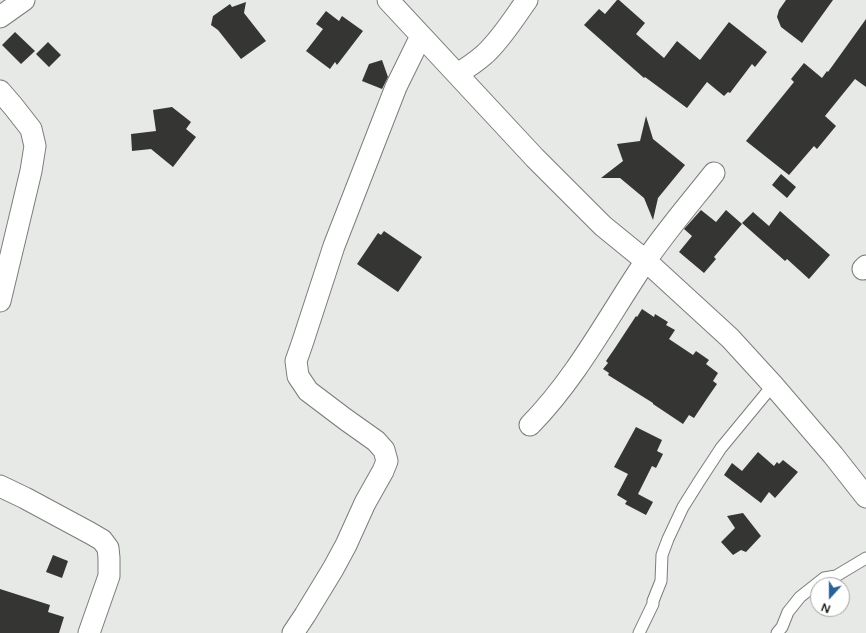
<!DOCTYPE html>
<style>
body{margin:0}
#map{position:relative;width:866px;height:633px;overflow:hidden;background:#e6e9e5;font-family:"Varela Round",sans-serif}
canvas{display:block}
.north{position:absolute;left:810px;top:577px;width:40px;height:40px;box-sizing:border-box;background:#fff;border:1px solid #a3a3a3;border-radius:50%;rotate:201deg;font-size:11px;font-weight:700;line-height:16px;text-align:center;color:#191918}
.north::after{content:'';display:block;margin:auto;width:14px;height:18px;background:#286098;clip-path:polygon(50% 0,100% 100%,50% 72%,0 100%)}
</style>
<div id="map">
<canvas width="866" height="633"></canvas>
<div class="north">N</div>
</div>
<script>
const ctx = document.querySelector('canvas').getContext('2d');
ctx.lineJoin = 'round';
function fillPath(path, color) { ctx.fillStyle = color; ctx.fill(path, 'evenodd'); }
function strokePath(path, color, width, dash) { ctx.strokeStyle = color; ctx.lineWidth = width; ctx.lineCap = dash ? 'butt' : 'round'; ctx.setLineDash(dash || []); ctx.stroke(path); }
fillPath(new Path2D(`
 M617,0h2l26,23 -9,11 28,24 13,-17 23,19 29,-38 38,30 -12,15 -3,-3 -22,29 -2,-1 -4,4 -17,-14 -20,26 -42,-31 -1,1 -60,-53 15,-16 6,5z
 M786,0h47l-31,43 -21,-16 -4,-10 2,-7z
 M246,2l-2,11 22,28 -25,18 -23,-29 -7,-5 2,-9 17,-12 2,3z
 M326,11l13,10 3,-5 21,15 -26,34 -2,-3 -5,7 -24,-18 17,-22 -7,-5z
 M866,19v68l-11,-8 -30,37 11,10 -19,23 -3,-3 -25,29 -43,-34 48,-59 -3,-3 13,-16 18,15 5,-7 1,1z
 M15,32l20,19 -14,13 -19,-19z
 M48,42l13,13 -12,12 -13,-13z
 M382,60l6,17 -6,12 -20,-8 7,-17z
 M172,107l19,15 -5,7 10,8 -23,30 -22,-18 -19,2 -1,-17 25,-3 -3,-21z
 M646,116l7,23 32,26 -27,33 -5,22 -9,-22 -24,-20h-19l22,-17 -6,-17 23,-3z
 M781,174l15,13 -9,11 -15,-13z
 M701,210l15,12 10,-12 16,14 -28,33 2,2 -12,14 -25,-21 13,-16 -8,-7z
 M780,211l50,44 -21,24 -22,-20 -2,2 -43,-38 11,-11 16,14z
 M384,231l38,26 -24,35 -41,-28 21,-31 3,2z
 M642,309l12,8 1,-3 13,8 -2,3 9,5 -6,9 24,16 3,-4 13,9 -3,4 12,9 -5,8 4,3 -9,13 -14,21 -5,-3 -6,9 -30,-20v-1l-45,-28 1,-2 -6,-4 5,-6 -2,-2 9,-13 21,-32 1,1z
 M636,427l26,13 -5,11 6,3 -7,14 -4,-2 -14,28 15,8 -7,13 -21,-11 2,-3 -10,-6 11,-21 -14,-7z
 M758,452l16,14 3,-4 2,2 4,-4 15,12 -23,26 -6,-6 -8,11 -37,-28 8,-12 10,8z
 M743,513l18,23 -15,16 -5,-2 -8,5 -12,-13 14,-14 -8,-12z
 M53,555l15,6 -6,17 -16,-6z
 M0,589l50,16 -2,7 16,5 -5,16h-59z`), '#353633');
const service = new Path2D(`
 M639,633l14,-29v-3l8,-20 1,-26 6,-16 15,-32 17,-27 21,-32 52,-63
 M777,633l5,-6 6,-15 12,-15 24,-19 12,-2 30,-18`);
const minor = new Path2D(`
 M388,0l147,158 68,68 43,35 84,77 43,47 60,70 33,42
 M0,17l24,-17
 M457,74c10,-6 19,-12 28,-20 17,-16 29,-36 42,-54
 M0,91l13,15 18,23 4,17 -4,25 -31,130
 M863,269l3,-3
 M530,425c47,-48 78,-108 115,-163 21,-31 46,-60 69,-89
 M0,486l25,12 65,35 12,7 6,8 1,10v18l-20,57
 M293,633l12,-18 28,-46 13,-24 19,-42 18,-32 4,-10 -3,-11 -8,-9 -31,-22 -37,-28 -10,-15 -2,-15 6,-17 32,-98 62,-159 25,-51`);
strokePath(service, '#7b7d7a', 13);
strokePath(minor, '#7b7d7a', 23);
strokePath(service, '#fff', 11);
strokePath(minor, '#fff', 21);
</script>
